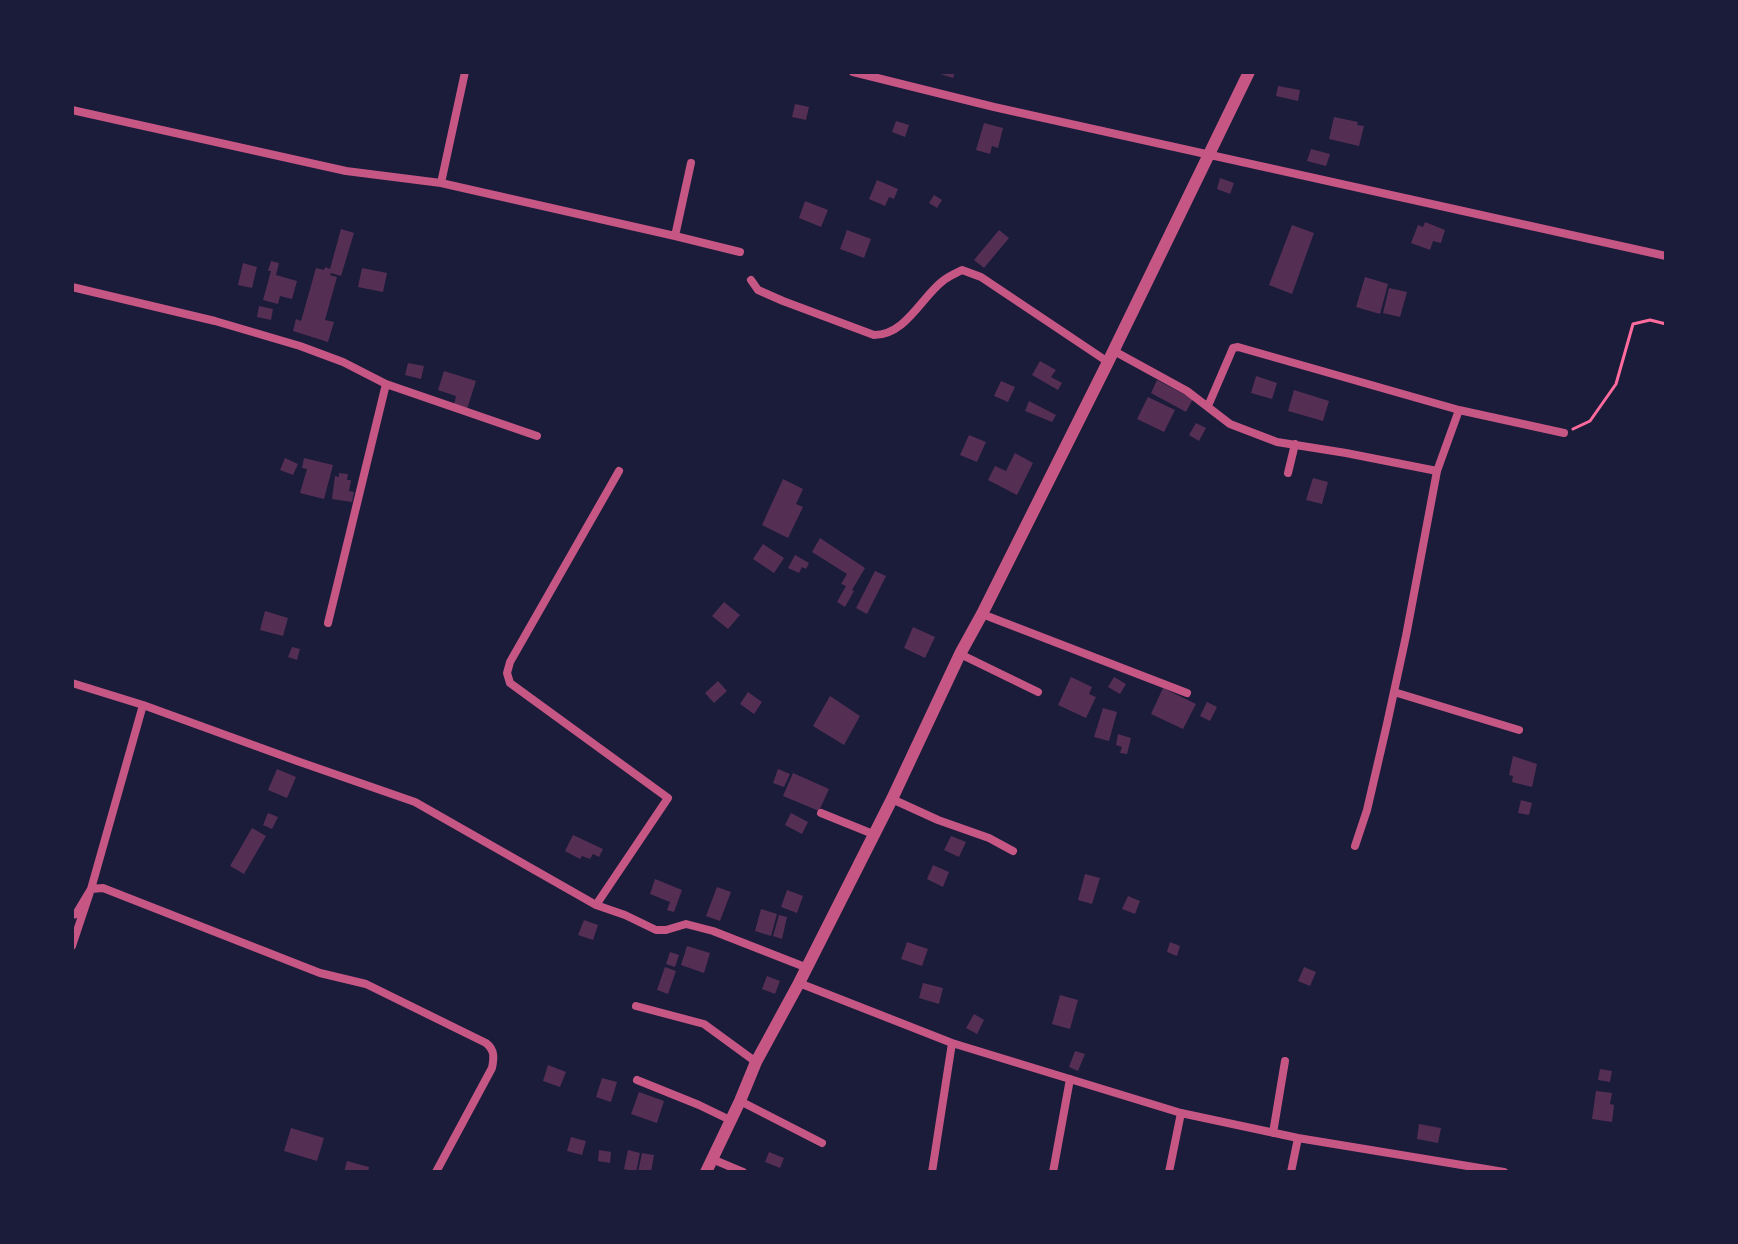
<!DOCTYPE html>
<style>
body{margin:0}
#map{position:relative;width:1738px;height:1244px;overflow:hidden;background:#1b1b3a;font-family:"Varela Round",sans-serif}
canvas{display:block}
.frame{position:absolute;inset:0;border:74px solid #1b1b3a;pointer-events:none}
</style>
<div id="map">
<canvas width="1738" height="1244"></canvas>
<div class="frame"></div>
</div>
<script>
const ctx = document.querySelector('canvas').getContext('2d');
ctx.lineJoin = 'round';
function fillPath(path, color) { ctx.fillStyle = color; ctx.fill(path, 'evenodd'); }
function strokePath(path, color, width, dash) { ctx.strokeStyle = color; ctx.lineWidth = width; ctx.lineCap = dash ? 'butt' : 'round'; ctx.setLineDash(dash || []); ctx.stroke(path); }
fillPath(new Path2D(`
 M934,72h21l-2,6z
 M1278,86l22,4 -2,11 -22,-5z
 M795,104l14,3 -3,13 -14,-3z
 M1334,117l24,5 -1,3 7,1 -5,20 -30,-7z
 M896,121l13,4 -4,12 -13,-5z
 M984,123l19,5 -5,20 -6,-2 -2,8 -14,-4z
 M1311,149l19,5 -4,12 -19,-5z
 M1220,178l14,5 -4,11 -13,-5z
 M877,180l21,9 -4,10 -5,-2 -4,9 -16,-7z
 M934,195l8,5 -5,8 -8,-5z
 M805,201l23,9 -7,17 -22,-9z
 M1425,222l20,8 -4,13 -8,-2 -3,9 -19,-7 7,-18 5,2z
 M1292,225l22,8 -22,61 -23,-9z
 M341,229l13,4 -13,43 -10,-3 -1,2 7,2 -12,43 9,2 -6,20 -35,-11 3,-12 5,2 15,-53 8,2 1,-3 5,2z
 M847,230l24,9 -7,19 -24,-9z
 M999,230l10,8 -25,30 -10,-8z
 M271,261l8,2 -3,12 21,6 -5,18 -12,-3 -2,8 -15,-4 8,-29h-3z
 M243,263l14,4 -5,21 -14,-3z
 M362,268l25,5 -4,19 -25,-5z
 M1365,277l23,7 -8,30 -24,-7z
 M1389,288l18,4 -7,25 -17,-4z
 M259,306l14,3 -2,11 -14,-3z
 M1040,361l16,9 -5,7 11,6 -4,7 -26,-15z
 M408,363l16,3 -3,13 -16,-4z
 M444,371l32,10 -9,28 -13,-4 2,-9 -18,-6z
 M1256,376l21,7 -5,16 -21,-6z
 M1157,380l36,19 -7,13 -35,-19z
 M1001,381l14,6 -7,15 -14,-6z
 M1294,390l35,11 -6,20 -35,-10z
 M1148,397l27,13 -11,22 -27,-13z
 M1029,401l27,14 -4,7 -27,-11z
 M1196,423l10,5 -7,13 -10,-6z
 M969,435l17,7 -9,20 -17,-7z
 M1015,453l18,10 -16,32 -29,-15 7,-14 11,5z
 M285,458l13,6 -5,11 -13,-5z
 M304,458l29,7 -9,34 -24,-6 7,-24 -5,-1z
 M339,473l9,1 -1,6h4l-2,11 5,1 -2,10 -20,-3 3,-23 4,1z
 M1313,478l15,4 -6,22 -16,-4z
 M783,479l20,10 -7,15 7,3 -15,31 -26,-13z
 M820,538l45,30 -13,22 2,1 -9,16 -8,-5 9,-16 -5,-2 6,-10 -35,-22z
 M763,544l21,14 -10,15 -21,-14z
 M795,555l14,8 -3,6 -4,-2 -3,6 -11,-5z
 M875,571l11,5 -19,38 -11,-6z
 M724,602l16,13 -12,14 -16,-13z
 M265,611l23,7 -5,18 -23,-6z
 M913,627l22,10 -10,21 -21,-10z
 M292,647l8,2 -3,11 -9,-3z
 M1071,677l21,10 -3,7 7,3 -10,21 -28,-13z
 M1114,677l12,7 -6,10 -12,-7z
 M718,681l9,10 -13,12 -9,-10z
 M1163,688l33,16 -13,25 -32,-15z
 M748,692l14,10 -8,12 -14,-10z
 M830,696l30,20 -16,29 -31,-19z
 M1207,702l10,5 -7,14 -10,-5z
 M1103,708l14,4 -8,29 -15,-4z
 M1118,734l13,4 -4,16 -7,-1 2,-6 -6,-2z
 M1513,756l24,8 -5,23 -20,-5 1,-6 -4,-1z
 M277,769l19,8 -9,21 -19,-8z
 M778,769l12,5 -6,13 -11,-4z
 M793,773l36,16 -10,22 -36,-15z
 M1521,800l11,3 -3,12 -11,-2z
 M268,813l10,4 -6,12 -9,-4z
 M791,813l17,9 -6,12 -17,-9z
 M252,828l14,8 -22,38 -14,-8z
 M573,835l30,14 -4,8 -6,-3 -3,5 -8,-3 -2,3 -15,-8z
 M951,836l15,6 -7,15 -15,-7z
 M933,865l16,7 -6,15 -16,-8z
 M1085,874l15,4 -8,26 -14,-4z
 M655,879l27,11 -8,22 -7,-2 3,-8 -20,-8z
 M717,887l14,5 -11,29 -14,-5z
 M787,890l16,6 -6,17 -16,-6z
 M1128,896l12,5 -5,13 -13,-5z
 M761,909l16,5 -6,22 -16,-5z
 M779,915l8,2 -5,22 -9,-3z
 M584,920l14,5 -5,15 -15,-5z
 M907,942l21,7 -6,17 -21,-7z
 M1170,942l10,4 -3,10 -10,-4z
 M687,946l23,7 -6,20 -23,-8z
 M670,952l9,3 -4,12 -9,-3z
 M665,967l11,4 -8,23 -11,-4z
 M1304,967l12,5 -6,14 -12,-5z
 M767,976l13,5 -5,13 -13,-5z
 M923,983l20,5 -4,16 -20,-6z
 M1060,995l18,5 -8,29 -18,-5z
 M974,1014l10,6 -7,14 -11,-6z
 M1075,1051l10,3 -7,17 -9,-4z
 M548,1065l18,7 -6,15 -17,-6z
 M1600,1069l12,2 -2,11 -12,-2z
 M602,1078l15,4 -6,20 -15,-5z
 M1596,1091l16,2 -2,11 4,1 -2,17 -20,-3z
 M639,1092l25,9 -7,22 -26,-9z
 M1419,1124l22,4 -3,15 -21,-4z
 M291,1128l33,10 -7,23 -33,-10z
 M571,1137l15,4 -4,14 -15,-4z
 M599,1150l12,2 -1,11 -12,-2z
 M628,1150l12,3 -4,19 -12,-3z
 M769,1152l15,6 -4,10 -15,-6z
 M642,1153l12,2 -3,17h-13z
 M347,1161l22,6 -1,5h-24z`), '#542f53');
strokePath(new Path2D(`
 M1573,429l17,-8 26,-37 17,-60 17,-4 16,4`), '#ff6b9d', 3);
strokePath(new Path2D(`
 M853,72l141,35 672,149
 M72,110l274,61 95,12 234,53
 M691,163l-16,73 65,16
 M441,183l24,-111
 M751,280l7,10 25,11 91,34c32,0 47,-38 70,-55 5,-4 12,-7 18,-10l19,7 127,85
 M72,287l143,34 85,25 43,16 43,22 151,52
 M1114,351l73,40 43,33 47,18 69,11 91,18
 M1208,406l25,-58 5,-1 221,63 105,23
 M1288,473l7,-29
 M982,614l205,79
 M328,623l58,-239
 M960,654l78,38
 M72,683l71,22 154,56 118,41 181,103 29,10 31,15h10l20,-6 27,7 92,36
 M1394,692l125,38
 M892,799l46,21 51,18 24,13
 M821,813l52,21
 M1355,846l12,-36 20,-86 19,-88 31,-165 22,-61
 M596,905l72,-107 -158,-115 -3,-10 3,-11 109,-191
 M72,915l4,-1 15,-25 12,-1 217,85 46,11 120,59c9,7 8,15 6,25l-56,104
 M72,946l19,-57 52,-184
 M799,983l153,60 229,70 117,25 206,34
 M636,1006l68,18 52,38
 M637,1080l62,25 31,15
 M740,1101l82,42
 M1273,1133l12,-72
 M712,1159l31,13
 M932,1172l20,-129
 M1053,1172l17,-93
 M1169,1172l12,-59
 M1291,1172l7,-34`), '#c65784', 8);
strokePath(new Path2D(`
 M706,1172l34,-71 16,-39 43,-79 93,-184 68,-145 22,-40 126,-252 141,-290`), '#c65784', 12);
</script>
